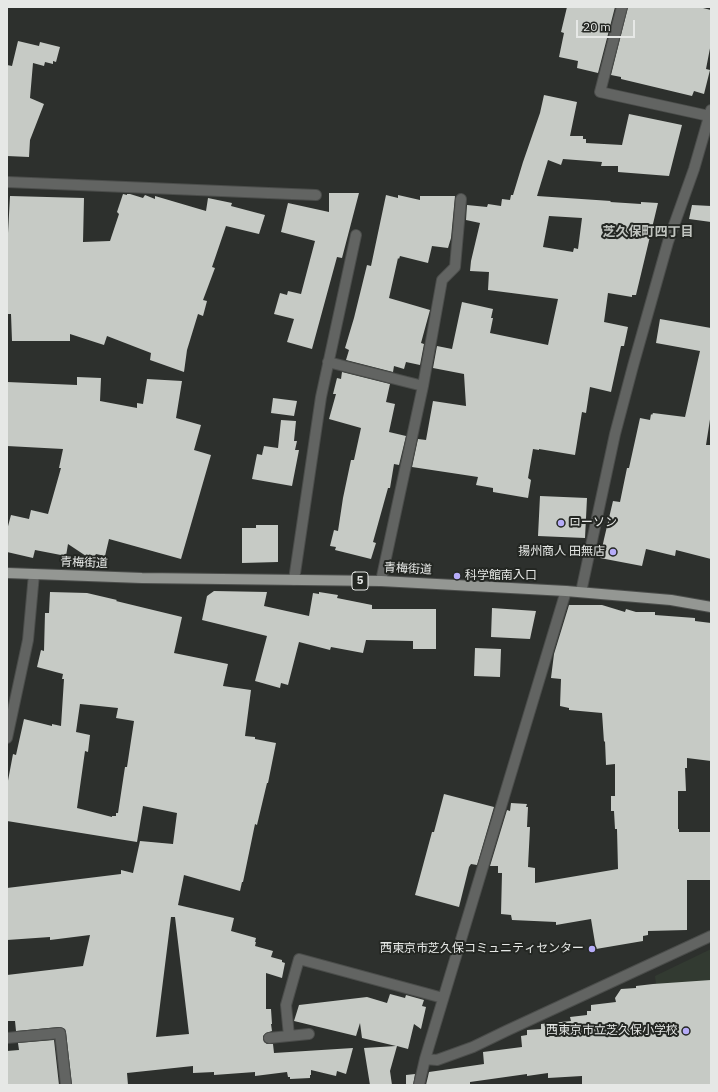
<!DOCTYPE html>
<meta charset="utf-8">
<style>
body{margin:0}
#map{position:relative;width:718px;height:1092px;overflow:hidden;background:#2d302d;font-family:"IBM Plex Sans",sans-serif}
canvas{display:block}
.frame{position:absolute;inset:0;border:8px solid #e6e8e6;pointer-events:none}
.scale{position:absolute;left:576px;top:20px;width:59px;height:18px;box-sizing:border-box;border:2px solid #e6e8e6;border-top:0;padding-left:5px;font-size:12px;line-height:14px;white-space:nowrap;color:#e6e8e6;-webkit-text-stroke:3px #242723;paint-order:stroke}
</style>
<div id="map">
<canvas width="718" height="1092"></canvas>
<div class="frame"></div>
<div class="scale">20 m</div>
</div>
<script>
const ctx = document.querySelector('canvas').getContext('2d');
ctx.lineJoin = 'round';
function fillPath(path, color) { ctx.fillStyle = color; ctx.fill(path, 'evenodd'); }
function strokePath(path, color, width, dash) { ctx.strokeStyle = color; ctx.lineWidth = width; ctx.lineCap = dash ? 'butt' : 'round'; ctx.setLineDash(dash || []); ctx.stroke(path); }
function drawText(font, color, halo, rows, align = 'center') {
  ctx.font = font + ' "IBM Plex Sans","Noto Sans JP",sans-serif'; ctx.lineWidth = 4; ctx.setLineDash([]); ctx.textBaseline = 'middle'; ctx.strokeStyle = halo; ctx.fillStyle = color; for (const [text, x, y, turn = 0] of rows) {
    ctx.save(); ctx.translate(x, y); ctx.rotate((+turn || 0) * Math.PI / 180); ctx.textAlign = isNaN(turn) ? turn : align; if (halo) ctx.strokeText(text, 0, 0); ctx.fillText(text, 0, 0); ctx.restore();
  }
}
fillPath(new Path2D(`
 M711,949v136h-42l-14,-109z`), '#323a31');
fillPath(new Path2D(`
 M567,7h48l-17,66 -21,-5 1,-7 -19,-4 5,-24 -3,-1z
 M628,7h71l12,3v33l-5,26 4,1 -6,24 -10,-3 -2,5 -71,-17v-2l-10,-2z
 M18,41l21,5 1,-4 20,5 -4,15 -3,-1v3l-8,-2 -1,4 -11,-3 -3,35 14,6 -14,36 -1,17 -22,-1v-91l5,1z
 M544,95l33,7 -7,34h13v3h3v4l36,2 7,-31 53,11 -13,51 -51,-4v-6h-17l1,-4 -39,-3 -2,6 -13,-5 -11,36 74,5 -1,1 31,2v-2l17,1 -22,92h-4v2l-24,-4 -4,29 24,5 -4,19h-3l-10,46 -21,-5 -4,26 -4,-1 -7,43 -36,-6v1l-6,-1 -5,29 3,2 -3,18 -35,-6v-4l-17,-3 2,-8 -66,-10 6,-28 8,1 7,-39 33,5 -2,-32 -31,-6 4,-22 15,3 10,-47 31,7 -2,9h2l-3,15 58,12 10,-46 -70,-9 1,-18 -19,-1 1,-10 9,-38 -14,-3 1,-15 20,2 1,-3 13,2 1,-7 8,1 1,-5h2l10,-33 17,-49zM549,216l33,2 -4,31 -4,-1 -1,4 -30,-5z
 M329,193h30l-17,65 -5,-1 -25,92 -25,-7 7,-23 -20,-5 6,-21 7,2 1,-4 13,3 14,-53 -34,-9 7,-29 41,9z
 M123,194l4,1v-1h3l13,4 2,-3 10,4v-3l51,15 2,-13 24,5 -1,3 34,9 -6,19 -33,-8 -14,41 3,1 -12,32 4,1 -4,15 -5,-2 -11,36 -3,22 -34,-12 1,-7 -44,-17 -3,9 -34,-11v7h-58l-1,-27h-4v-81h1l2,-37 74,2 -1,44 27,-1 9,-27 -2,-2z
 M386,195l12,3v-3l22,5v-4h35l-4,42 -3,10 -16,-2 -4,17 -28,-7 -1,3 -1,-1 -9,40 41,12 -9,33 3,1 -4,21 -14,-3 -2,7 -10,-3 -1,6 -47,-12 3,-10 -4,-2 9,-30 13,-53 4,1z
 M692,205l19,1v16l-22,-3z
 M660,319l51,9v85l-5,32h5v114l-35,-9 -1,6 -29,-7 -4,17 -42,-8 4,-19 9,-38 7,1 7,-34h2l11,-50 10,2 1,-6 1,1 1,-2 32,4 15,-66 -44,-8z
 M342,372l48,12 -4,18 9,2 -6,28 17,4 -7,29 -5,-1 -4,24h-2l-15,54 3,1 -5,16 -36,-9 1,-3 -6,-1 4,-16 4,1 5,-33 8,-38h3l7,-32 -32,-9 7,-25h-3l4,-16 4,1z
 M77,377l24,1 -1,23 37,7v-5l6,1 4,-25 35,2 -6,37 25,7 -7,25 17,5 -30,104 -72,-20 -4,17 -9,-2 -4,6 -24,-16 -2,12 -31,-6 -2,8 -26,-6v-22l4,-15 18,4 2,-9 17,4 13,-46h-2l4,-19 -56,-3v-64l70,3z
 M273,398l24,3 -3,15 -23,-3z
 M281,420l15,1 -2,20h3l-2,9h4l-7,36 -40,-7 5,-25 5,1 2,-9 14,2z
 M540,496l47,2 -2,40 -47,-2z
 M256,525h22v37l-36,1v-35h14z
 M214,591l53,1 -3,14 45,10 4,-23 6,1v-2l19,3 -1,3 35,7v4h64v40h-23v-8l-47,-1 -3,13 -32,-6 -1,3 -31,-8 -11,43 -7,-2 -1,5 -25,-7 12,-45 -65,-16 5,-24z
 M50,592l37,1 30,7 -1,1 66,16 -8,36 54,11 -5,22 28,4 -6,46 10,1v2l21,4 -8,40h-1l-10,42 -2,-1 -12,58h-1l-2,9 -56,-16 -6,30 56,13 -3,13 25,7 -1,4h1l-1,4 18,5 -2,6 11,3v2l3,1 -3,15 -16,-5v36h5l1,15h-1l1,7 -6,2 -3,3v3l1,3 3,2h6l1,9 79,-5 -7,26 -9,-3 -1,5 -25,-6v5h-1v3l-20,1v-2h-2l-1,-5 -32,4v-4l-41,3v-3l-21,1v-7l-66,7 1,12h-56l-6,-53 -1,-3 -6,-2 -43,4 -1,-10h-8v-46l76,-9 7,-31 -40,5v-3l-43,3v-52l114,-14v-4l12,3 7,-32 33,3 4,-31 -34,-7 -6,36 -130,-21v-35l6,-32 3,1 8,-36 28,7v-2l9,2 3,-47h-2l1,-5 -26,-7 4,-17 3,1 1,-38h4zM80,704l38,4 -2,10 18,3 -7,46h-2l-7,46h-2v3h-4v1l-35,-9 8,-57 3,1 2,-17 -14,-3zM171,917h4l14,117 -33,3z
 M569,605h33l23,7 1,-3 10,3h19v3l40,3v3l16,2v138l-24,-3v10h-2l1,23h-8v38h1v3h32v48h-24v50l-39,1v4l-5,1v5l-47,8 -5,-30 -35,6v-3l-44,-2 -1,-5 -10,-1 1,-41h-4v-7h-8l17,-56 3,1 1,-8 16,1 -1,3h2l-1,20h3l-2,40 7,1v15l83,-14 -1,-40h-2l-1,-18h-3v-15h4v-32l-9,1 -1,-24 -1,1 -2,-29 -33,-3v-2l-9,-2 1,-27 -10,-1 3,-24z
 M492,608l44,3 -6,28 -39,-2z
 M475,648l26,1 -1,28 -26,-1z
 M444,794l50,13 -17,58 -6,-1 -2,3 -10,40 -44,-12 17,-63h2z
 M711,980v105h-129v-9l-34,2v-5l-21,3v-2l-57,8v3h-44l3,-13 55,-8 -1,-12 39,-5 -1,-11 6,-1v-5l14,-1v-5l30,-3 -1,-4 17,-2v-4h4v-6l25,-3 -1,-4 6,-9 15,-1v-2l17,-2z
 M390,994l15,4 1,-3 18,5 -2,6 4,1 -5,22 -7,-5 -6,25 -11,-3 -7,25 2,14h-22l-6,-37 32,-2 -34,-8 -2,-15 -4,13 -62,-15 5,-16 68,-8 20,6z
 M54,1040l5,45h-51l-1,-12v-22l12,-1 -1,-7z
 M415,1074l-2,11h-7v-10z`), '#c6cac5');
const minor = new Path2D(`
 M622,7l-22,85 109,24
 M7,182l309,13
 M328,362l95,24
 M294,580l27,-183 35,-162
 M381,581l42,-195 19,-106 13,-13 6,-68
 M581,592l34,-158 18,-68 35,-124 26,-73 17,-59
 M7,738l21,-98 6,-66
 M289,1036l-3,-31 13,-46 144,39
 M7,1038l53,-5 6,52
 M269,1038l40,-4
 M425,1059l12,1 36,-13 33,-16 205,-95
 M419,1085l6,-26 141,-468`);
const primary = new Path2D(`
 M7,573l135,5 239,3 185,10 105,9 40,7`);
strokePath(minor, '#4b4d4b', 12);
strokePath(primary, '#4b4d4b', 12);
strokePath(minor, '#626462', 10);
strokePath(primary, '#949793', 10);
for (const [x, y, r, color] of [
 [561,523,4,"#b6acf8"],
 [613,552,4,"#b6acf8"],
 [457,576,4,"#b6acf8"],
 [592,949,4,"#b6acf8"],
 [686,1031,4,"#b6acf8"]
]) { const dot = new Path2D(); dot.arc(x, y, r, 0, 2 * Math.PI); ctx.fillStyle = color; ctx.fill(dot); strokePath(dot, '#242723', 1.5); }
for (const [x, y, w] of [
 [360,581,16]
]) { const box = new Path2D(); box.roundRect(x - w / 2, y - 9, w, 18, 3); ctx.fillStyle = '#242723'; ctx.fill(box); strokePath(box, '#e6e8e6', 1); }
drawText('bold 11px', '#e6e8e6', null, [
 ["5",360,581]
]);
drawText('12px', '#e6e8e6', '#242723', [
 ["ローソン",569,523,"left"],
 ["揚州商人 田無店",605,552],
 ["科学館南入口",465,576,"left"],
 ["西東京市芝久保コミュニティセンター",584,949],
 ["西東京市立芝久保小学校",678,1031]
], 'right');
drawText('12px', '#e6e8e6', '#242723', [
 ["青梅街道",84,563,2],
 ["青梅街道",408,569,3]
]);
drawText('bold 13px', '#c1c5c0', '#242723', [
 ["芝久保町四丁目",648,232]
]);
</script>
